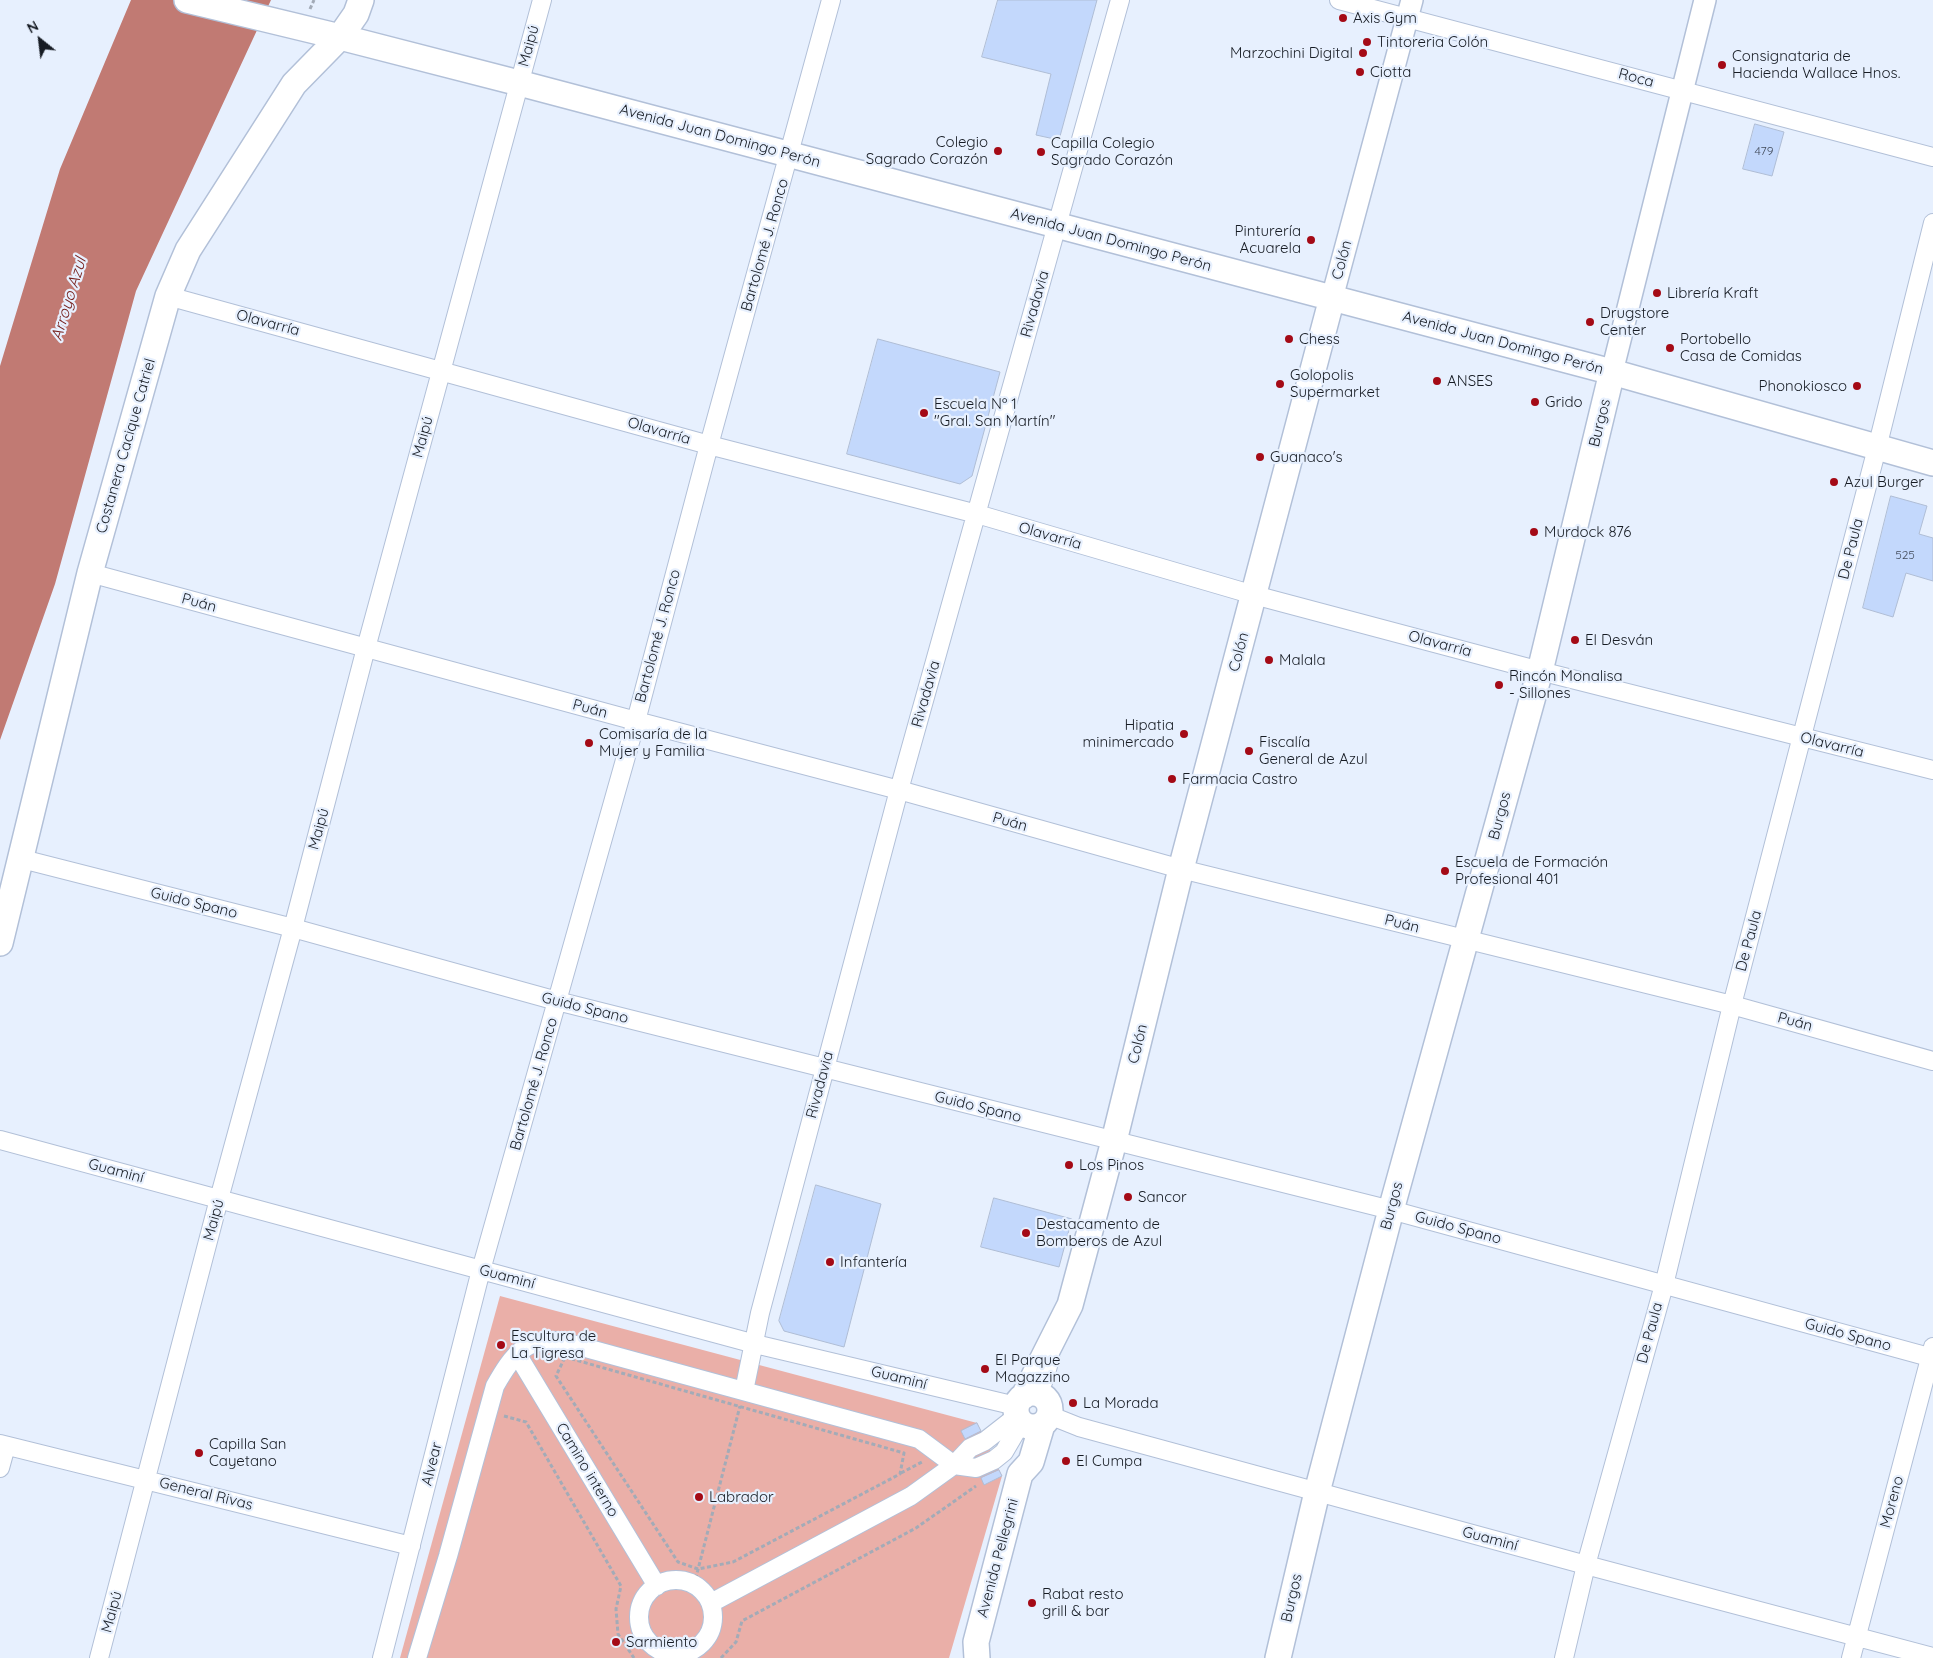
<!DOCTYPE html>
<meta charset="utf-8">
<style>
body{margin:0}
#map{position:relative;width:1933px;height:1658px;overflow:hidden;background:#e7f0fe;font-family:Quicksand,sans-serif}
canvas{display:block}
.north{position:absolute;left:15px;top:15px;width:50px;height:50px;-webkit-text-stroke:4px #e7f0fe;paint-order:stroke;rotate:331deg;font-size:14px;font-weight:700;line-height:20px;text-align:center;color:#171c24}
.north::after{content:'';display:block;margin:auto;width:18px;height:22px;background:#171c24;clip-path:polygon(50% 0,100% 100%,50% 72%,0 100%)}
</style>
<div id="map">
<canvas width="1933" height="1658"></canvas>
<div class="north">N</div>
</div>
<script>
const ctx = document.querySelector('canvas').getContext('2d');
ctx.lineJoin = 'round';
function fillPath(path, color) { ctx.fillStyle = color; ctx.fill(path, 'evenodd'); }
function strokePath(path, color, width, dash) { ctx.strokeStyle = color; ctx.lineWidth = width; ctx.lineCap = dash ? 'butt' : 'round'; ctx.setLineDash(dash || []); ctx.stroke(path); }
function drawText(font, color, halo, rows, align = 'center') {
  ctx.font = font + ' Quicksand,sans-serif'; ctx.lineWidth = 4.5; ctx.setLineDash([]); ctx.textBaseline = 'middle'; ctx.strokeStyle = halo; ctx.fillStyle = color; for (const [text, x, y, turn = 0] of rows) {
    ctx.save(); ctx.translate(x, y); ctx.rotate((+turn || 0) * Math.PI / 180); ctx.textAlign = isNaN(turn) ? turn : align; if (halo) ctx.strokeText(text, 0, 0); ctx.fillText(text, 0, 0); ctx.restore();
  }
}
fillPath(new Path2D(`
 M500,1296l477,127 25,53 -53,182h-549z`), '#eaafa8');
fillPath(new Path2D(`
 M131,0h140l-135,291 -81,293 -55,156v-374l60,-197z`), '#c17a73');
const building = new Path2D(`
 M998,0h99l-38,140 -23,-5 15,-61 -69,-17z
 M1755,124l29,8 -12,44 -29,-7z
 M878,339l122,33 -28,104 -12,8 -113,-30z
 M1891,496l36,10 -8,28 14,4v43l-27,-8 -13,44 -30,-9z
 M816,1185l65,19 -37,143 -60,-16 -5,-10z
 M994,1198l78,21 -13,48 -78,-20z
 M977,1423l4,8 -16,8 -4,-8z
 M999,1470l3,6 -18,9 -3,-7z`);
fillPath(building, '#c3d8fc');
strokePath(building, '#afbdd5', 1);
const service = new Path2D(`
 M1041,1396l7,-14 7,-24`);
const minor = new Path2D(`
 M1339,0l594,157
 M168,296l541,149 268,69 277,81 286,76 393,99
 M90,573l546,148 263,69 282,79 551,136 201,56
 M22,859l271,69 264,73 834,209 542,148
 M0,1140l755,204 261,62
 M517,1354l140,232
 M744,1391l16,-78 139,-523 221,-790
 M1049,1415l30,12 507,138 347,92
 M0,1444l411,102
 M0,1468l6,-22
 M639 1617a37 37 0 1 1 74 0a37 37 0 1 1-74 0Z
 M711,1603l200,-107 43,-31 16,-17 15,-7 32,-25
 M99,1658l120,-459 74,-271 73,-280 176,-648
 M382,1658l99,-388 155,-549 73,-276 122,-445
 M417,1658l31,-102 47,-170c17,-30 31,-51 69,-44l355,97 35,26 22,3 18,-8 10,-8 17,-29
 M1564,1658l22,-93 78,-280 68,-280 145,-557 56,-225
 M1851,1658l82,-311`);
const tertiary = new Path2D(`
 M1332,298l80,-298
 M1612,372l93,-372`);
const secondary = new Path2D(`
 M187,0l153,37 179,46 1093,289 321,91
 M0,943l90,-370 78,-277 20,-46 106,-166 46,-47 16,-23 5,-14
 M1016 1410a17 17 0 1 1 34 0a17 17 0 1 1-34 0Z
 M1024,1396l46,-91 44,-164 67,-272 151,-571
 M977,1658l-1,-16 44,-168 11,-12 11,-37
 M1278,1658l39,-166 74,-282 149,-539 72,-299`);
strokePath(service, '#b2c0d8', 11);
strokePath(minor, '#b2c0d8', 20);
strokePath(tertiary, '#b2c0d8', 24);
strokePath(secondary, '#b2c0d8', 28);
strokePath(new Path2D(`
 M310,9l4,-9
 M565,1357l339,96 -4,21 -167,88 -35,7 -20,-7 -122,-186z
 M504,1416l22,6 95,164 -5,23 2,25 16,24
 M901,1473l21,-11
 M694,1585l46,-179
 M721,1658l15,-16 6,-21 174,-93 60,-42`), '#a3abb7', 3, [4, 2.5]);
strokePath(service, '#fff', 9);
strokePath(minor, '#fff', 18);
strokePath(tertiary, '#fff', 21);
strokePath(secondary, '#fff', 25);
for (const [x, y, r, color] of [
 [1343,18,5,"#a40a16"],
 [1367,42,5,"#a40a16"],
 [1363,53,5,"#a40a16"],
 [1722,65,5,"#a40a16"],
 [1360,72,5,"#a40a16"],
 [998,151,5,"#a40a16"],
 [1041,152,5,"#a40a16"],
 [1311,240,5,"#a40a16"],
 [1657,293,5,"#a40a16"],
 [1590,322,5,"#a40a16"],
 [1289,339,5,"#a40a16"],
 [1670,348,5,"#a40a16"],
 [1437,381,5,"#a40a16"],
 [1280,384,5,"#a40a16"],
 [1857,386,5,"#a40a16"],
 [1535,402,5,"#a40a16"],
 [924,413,5,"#a40a16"],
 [1260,457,5,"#a40a16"],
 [1834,482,5,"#a40a16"],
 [1534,532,5,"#a40a16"],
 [1575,640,5,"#a40a16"],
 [1269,660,5,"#a40a16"],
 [1499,685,5,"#a40a16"],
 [1184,734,5,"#a40a16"],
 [589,743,5,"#a40a16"],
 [1249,751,5,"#a40a16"],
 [1172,779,5,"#a40a16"],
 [1445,871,5,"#a40a16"],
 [1069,1165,5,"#a40a16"],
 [1128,1197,5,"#a40a16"],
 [1026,1233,5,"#a40a16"],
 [830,1262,5,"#a40a16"],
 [501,1345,5,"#a40a16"],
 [985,1369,5,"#a40a16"],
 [1073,1403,5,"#a40a16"],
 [199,1453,5,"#a40a16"],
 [1066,1461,5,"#a40a16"],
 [699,1497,5,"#a40a16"],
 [1032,1603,5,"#a40a16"],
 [616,1642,5,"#a40a16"]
]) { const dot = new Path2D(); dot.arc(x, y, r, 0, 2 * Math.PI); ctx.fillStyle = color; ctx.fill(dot); strokePath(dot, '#e7f0fe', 2); }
drawText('12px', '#424b5a', null, [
 ["479",1764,151],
 ["525",1905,555]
]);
drawText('15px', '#171c24', '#e7f0fe', [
 ["Axis Gym",1353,18],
 ["Tintoreria Colón",1377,42],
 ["Marzochini Digital",1353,53,"right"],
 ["Consignataria de",1732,56],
 ["Hacienda Wallace Hnos.",1732,73],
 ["Ciotta",1370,72],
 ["Colegio",988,142,"right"],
 ["Sagrado Corazón",988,159,"right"],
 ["Capilla Colegio",1051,143],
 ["Sagrado Corazón",1051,160],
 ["Pinturería",1301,231,"right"],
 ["Acuarela",1301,248,"right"],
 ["Librería Kraft",1667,293],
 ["Drugstore",1600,313],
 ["Center",1600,330],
 ["Chess",1299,339],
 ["Portobello",1680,339],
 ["Casa de Comidas",1680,356],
 ["Golopolis",1290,375],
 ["Supermarket",1290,392],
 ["ANSES",1447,381],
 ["Phonokiosco",1847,386,"right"],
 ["Grido",1545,402],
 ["Escuela Nº 1",934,404],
 ["\"Gral. San Martín\"",934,421],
 ["Guanaco's",1270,457],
 ["Azul Burger",1844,482],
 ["Murdock 876",1544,532],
 ["El Desván",1585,640],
 ["Malala",1279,660],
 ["Rincón Monalisa",1509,676],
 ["- Sillones",1509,693],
 ["Hipatia",1174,725,"right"],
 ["minimercado",1174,742,"right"],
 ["Comisaría de la",599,734],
 ["Mujer y Familia",599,751],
 ["Fiscalía",1259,742],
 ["General de Azul",1259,759],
 ["Farmacia Castro",1182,779],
 ["Escuela de Formación",1455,862],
 ["Profesional 401",1455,879],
 ["Los Pinos",1079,1165],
 ["Sancor",1138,1197],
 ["Destacamento de",1036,1224],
 ["Bomberos de Azul",1036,1241],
 ["Infantería",840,1262],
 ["Escultura de",511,1336],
 ["La Tigresa",511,1353],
 ["El Parque",995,1360],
 ["Magazzino",995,1377],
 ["La Morada",1083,1403],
 ["Capilla San",209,1444],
 ["Cayetano",209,1461],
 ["El Cumpa",1076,1461],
 ["Labrador",709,1497],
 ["Rabat resto",1042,1594],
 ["grill & bar",1042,1611],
 ["Sarmiento",626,1642]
], 'left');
drawText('15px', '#171c24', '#e7f0fe', [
 ["Maipú",529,46,-75],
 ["Roca",1636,78,15],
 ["Avenida Juan Domingo Perón",720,136,15],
 ["Avenida Juan Domingo Perón",1111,240,15],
 ["Bartolomé J. Ronco",765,245,-74],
 ["Colón",1342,260,-75],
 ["Rivadavia",1035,304,-74],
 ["Olavarría",268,323,15],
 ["Avenida Juan Domingo Perón",1503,343,15],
 ["Burgos",1600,423,-76],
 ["Olavarría",659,431,16],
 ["Maipú",423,437,-75],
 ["Costanera Cacique Catriel",126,446,-74],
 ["Olavarría",1050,536,16],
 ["De Paula",1851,549,-76],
 ["Puán",199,603,15],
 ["Bartolomé J. Ronco",658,636,-75],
 ["Olavarría",1440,644,15],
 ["Colón",1239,652,-75],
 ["Rivadavia",926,694,-74],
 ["Puán",590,709,15],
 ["Olavarría",1832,745,14],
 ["Burgos",1500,816,-75],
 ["Puán",1010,822,16],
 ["Maipú",319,829,-75],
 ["Guido Spano",194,903,14],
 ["Puán",1402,924,14],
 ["De Paula",1749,941,-75],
 ["Guido Spano",585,1008,14],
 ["Puán",1795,1022,15],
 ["Colón",1138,1044,-76],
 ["Bartolomé J. Ronco",534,1084,-74],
 ["Rivadavia",820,1085,-75],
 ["Guido Spano",978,1107,14],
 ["Guaminí",116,1171,15],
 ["Burgos",1392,1206,-75],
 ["Maipú",214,1220,-75],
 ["Guido Spano",1458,1228,15],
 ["Guaminí",507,1277,15],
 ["De Paula",1650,1333,-75],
 ["Guido Spano",1848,1335,15],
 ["Guaminí",899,1378,14],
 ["Alvear",432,1464,-76],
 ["Camino interno",587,1470,59],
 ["General Rivas",206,1494,14],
 ["Moreno",1892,1502,-75],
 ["Guaminí",1490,1539,15],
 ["Avenida Pellegrini",998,1558,-75],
 ["Burgos",1292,1598,-77],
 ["Maipú",112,1612,-75]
]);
drawText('italic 16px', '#77211e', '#e7f0fe', [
 ["Arroyo Azul",69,299,-73]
]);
</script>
